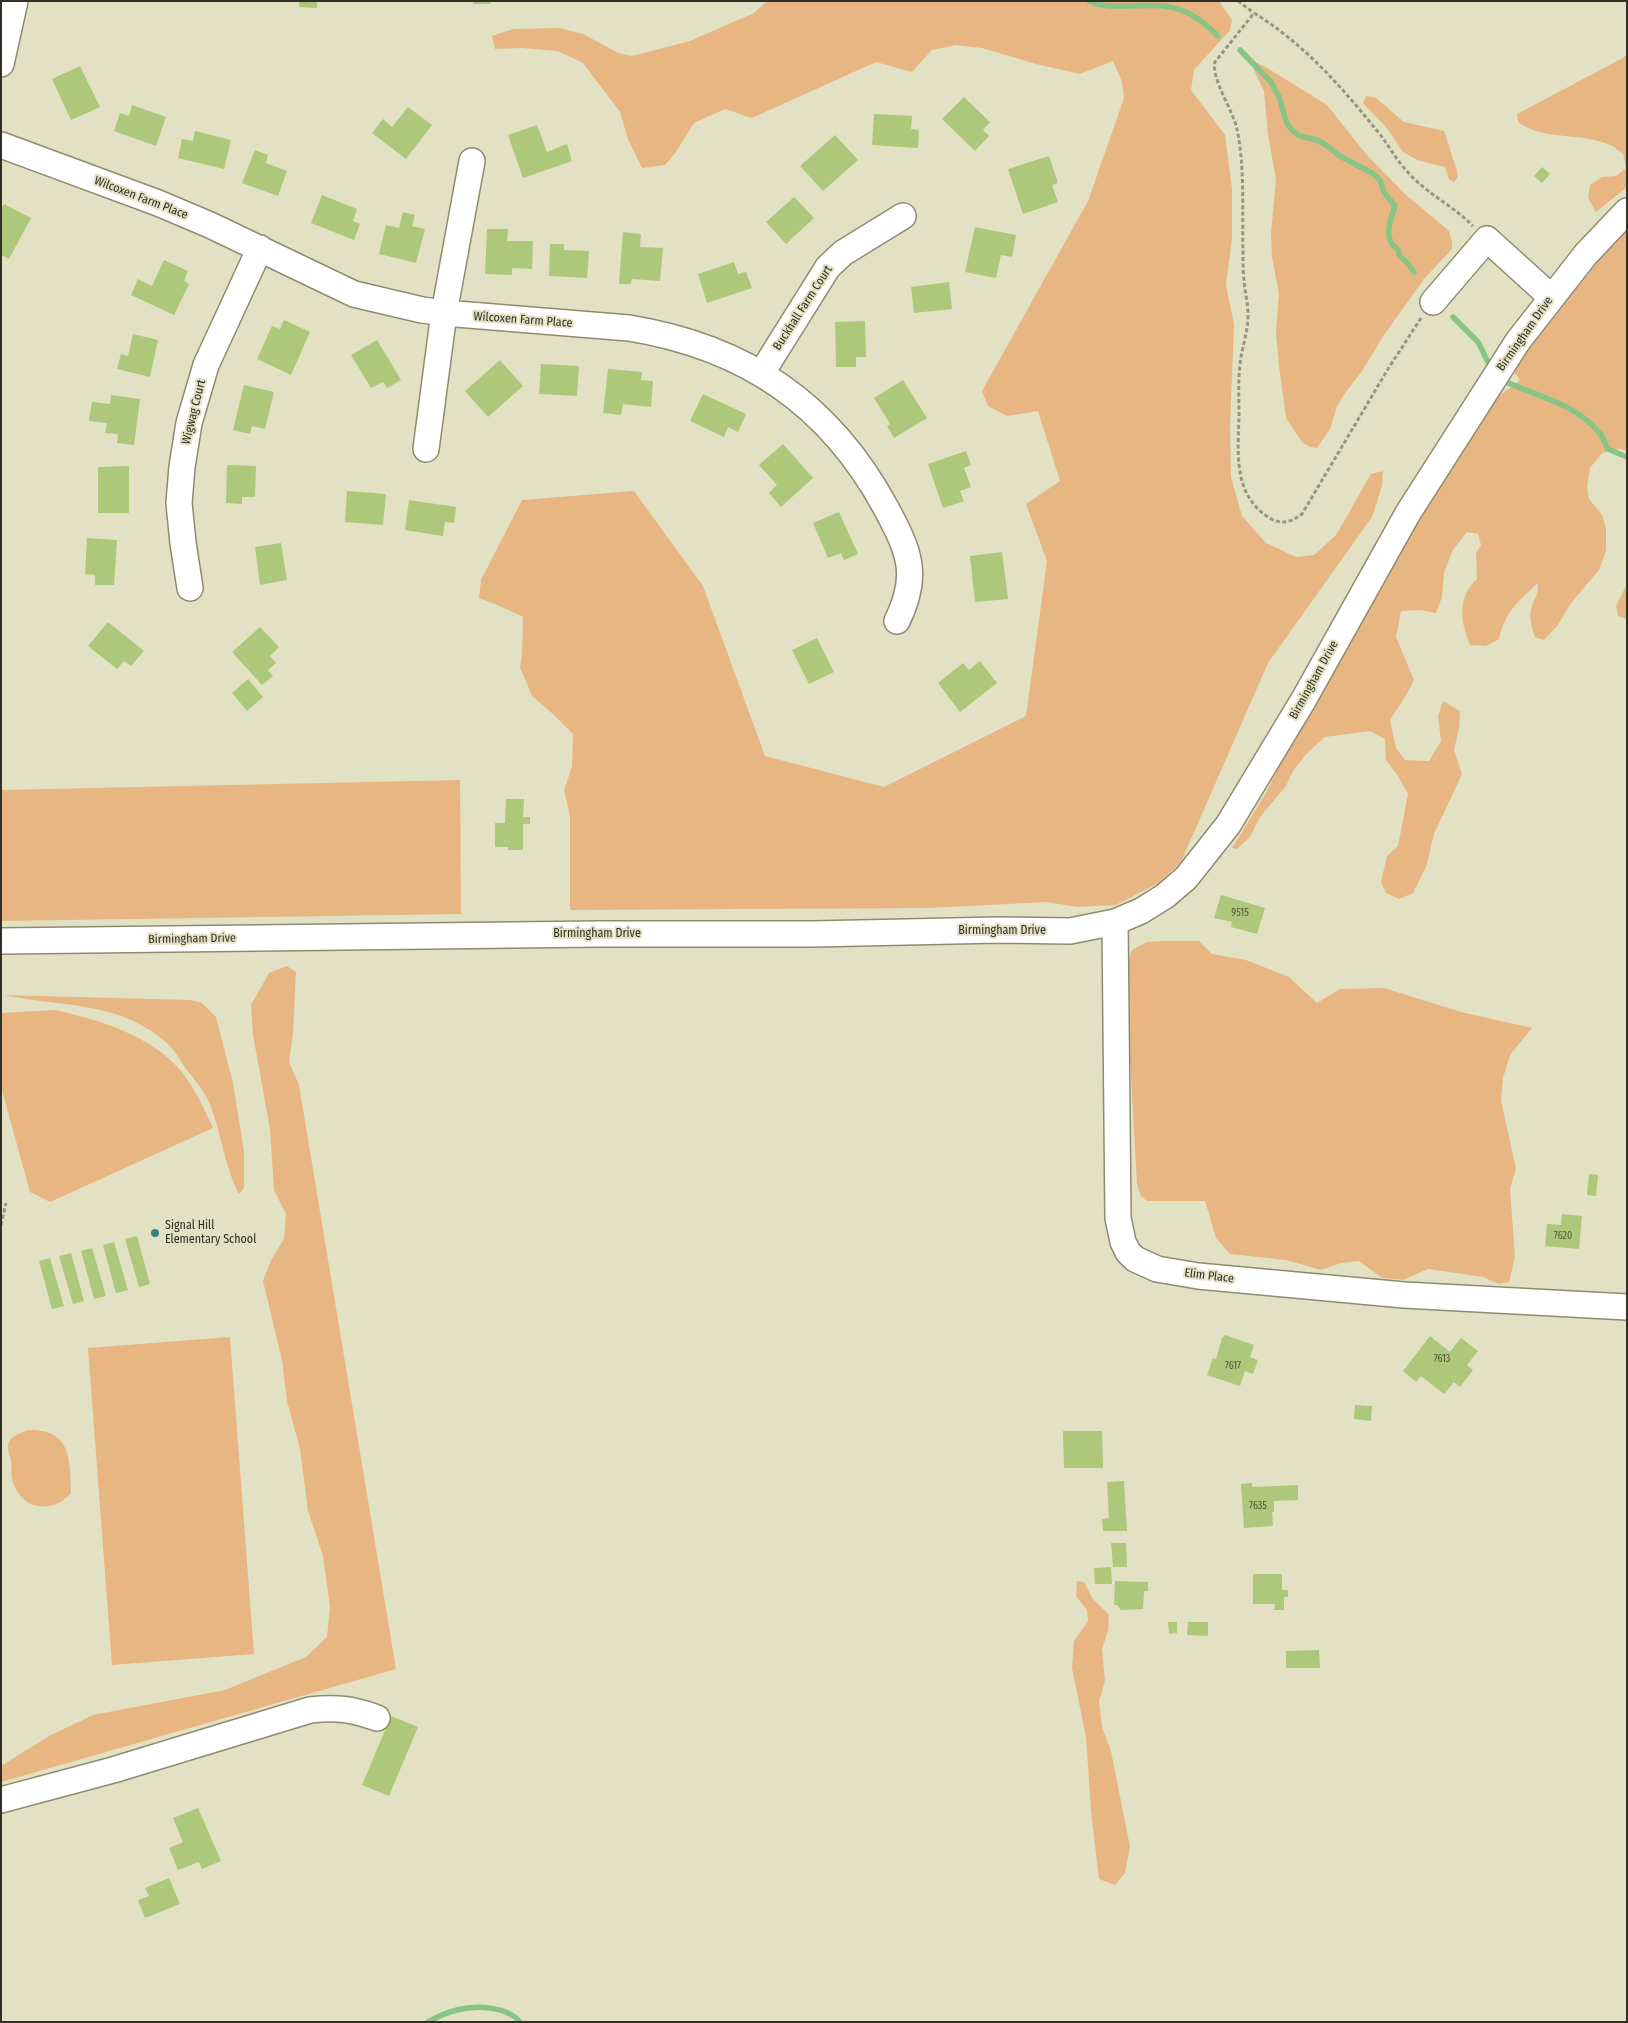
<!DOCTYPE html>
<style>
body{margin:0}
#map{position:relative;width:1628px;height:2023px;overflow:hidden;background:#e2e1c3;font-family:"Fira Sans Condensed",sans-serif}
canvas{display:block}
.frame{position:absolute;inset:0;border:2px solid #313024;pointer-events:none}
</style>
<div id="map">
<canvas width="1628" height="2023"></canvas>
<div class="frame"></div>
</div>
<script>
const ctx = document.querySelector('canvas').getContext('2d');
ctx.lineJoin = 'round';
function fillPath(path, color) { ctx.fillStyle = color; ctx.fill(path, 'evenodd'); }
function strokePath(path, color, width, dash) { ctx.strokeStyle = color; ctx.lineWidth = width; ctx.lineCap = dash ? 'butt' : 'round'; ctx.setLineDash(dash || []); ctx.stroke(path); }
function drawText(font, color, halo, rows, align = 'center') {
  ctx.font = font + ' "Fira Sans Condensed",sans-serif'; ctx.lineWidth = 4; ctx.setLineDash([]); ctx.textBaseline = 'middle'; ctx.strokeStyle = halo; ctx.fillStyle = color; for (const [text, x, y, turn = 0] of rows) {
    ctx.save(); ctx.translate(x, y); ctx.rotate((+turn || 0) * Math.PI / 180); ctx.textAlign = isNaN(turn) ? turn : align; if (halo) ctx.strokeText(text, 0, 0); ctx.fillText(text, 0, 0); ctx.restore();
  }
}
fillPath(new Path2D(`
 M767,1h452l13,19 -2,10 -36,40 -3,20 34,45 7,54v49l-6,47 8,39 -4,103 1,50 11,39 24,27 30,14 18,-2 22,-20 35,-61 12,-3 -1,15 -10,31 -104,146 -87,199 -23,21 -42,22 -39,2 -30,-5 -118,6 -359,2v-94l-6,-26 8,-23 1,-33 -19,-19 -22,-19 -12,-29 2,-12 1,-38 -21,-10 -23,-9 2,-18 41,-80 112,-9 69,95 62,170 119,31 142,-71 21,-155 -21,-57 34,-23 -22,-70 -31,5 -19,-10 -6,-15 106,-190 36,-103 -2,-16 -9,-21 -33,13 -44,-10 -54,-16 -26,-3 -24,5 -20,22 -36,-10 -124,56 -27,-9 -31,14 -18,29 -11,13 -23,3 -14,-29 -8,-27 -37,-49 -25,-12 -36,-3 -27,1 -3,-13 21,-7 46,-1 24,6 35,19 14,3 58,-15 64,-28z
 M1627,54v133l-31,25 -8,-14 2,-13 12,-8 14,-1 10,-8 -3,-14c-4,-3 -8,-7 -13,-9 -29,-13 -67,-4 -92,-23l-1,-8 106,-56z
 M1252,61l12,5 63,39 39,49 39,40 44,37 3,11v7l-28,30 -40,56 -22,36 -19,25 -6,10 -7,23 -13,19 -7,-1 -8,-5 -16,-24 -7,-52 -3,-34 3,-39 -7,-35 -1,-25 5,-54 -8,-44 -4,-44 -10,-21z
 M1366,96l10,2 28,24 40,9 13,40 1,6 -4,5 -5,-3 -4,-12 -28,-7 -14,-8 -17,-25 -23,-24z
 M1627,227v224l-8,-2 -17,4 -12,15 -3,19 2,12 13,16 4,13v23l-7,19 -28,33 -13,22 -14,15 -9,-3c-3,-9 -7,-21 -3,-31 3,-9 7,-13 6,-23 -20,18 -33,29 -39,56l-13,7 -16,-1c-10,-24 -13,-48 7,-66l-1,-26 5,-8 -3,-11 -11,-2 -14,18 -9,22 -2,25 -6,16 -16,-3 -19,1 -5,26 18,43 -9,17 -15,23 6,28 9,12 24,1 12,-20 -3,-25 5,-15 17,10 -1,17 -5,22 8,24 -28,60 -8,33 -13,26 -14,6 -13,-6 -5,-11 6,-26 11,-10 10,-52 -10,-18 -12,-16 -1,-21 -15,-8 -45,6 -17,15 -15,19 -7,15 -26,31 -10,20 -13,12 -5,-1 34,-55 17,-35 137,-245 70,-110 30,-23 -6,-8 5,-10 50,-66z
 M1627,584v35l-9,-3 -2,-10z
 M460,780l1,134 -460,7v-131z
 M1165,941h34l13,13 34,6 43,17 28,26 23,-14 44,-1 77,24 71,16 -22,27 -7,23 -2,22 15,69 -6,20 5,68 -6,25 -10,2 -16,-7 -55,-8 -25,11 -21,-2 -23,-17 -18,2 -20,7 -35,-10 -56,-6 -14,-16 -11,-37h-58l-6,-5 -4,-12 -12,-215 7,-19 15,-8z
 M287,966l9,6 -3,61 -4,29 10,23 97,584 -395,113v-16l48,-30 44,-21 132,-25 81,-33 21,-20 3,-30 -7,-51 -15,-45 -8,-62 -13,-48 -5,-41 -19,-79 8,-21 13,-21 2,-25 -12,-24 -4,-61 -17,-94 -2,-30 18,-32z
 M4,995l186,5 12,3 14,14 17,66 11,68v37l-5,6c-15,-29 -18,-64 -31,-94 -5,-11 -15,-22 -22,-31 -5,-8 -11,-18 -18,-25 -49,-44 -104,-36 -164,-49z
 M55,1010c44,10 96,25 126,61 14,17 23,38 32,57l-163,74 -20,-10 -29,-105v-74z
 M230,1337l24,317 -142,11 -24,-317z
 M28,1430c43,-1 42,28 43,63 -16,19 -45,19 -56,-6 -5,-9 -3,-17 -4,-26 -1,-7 -5,-13 -2,-19 4,-7 12,-9 19,-12z
 M1077,1581l7,1 9,17 16,16 -1,16 -6,18 3,32 -6,20 3,26 9,24 19,96 -5,26 -10,12 -16,-6 -8,-68 -5,-74 -14,-69 2,-27 14,-20 -1,-11 -11,-14z`), '#e8b683');
strokePath(new Path2D(`
 M1089,1c13,6 25,5 38,5 43,-2 60,-1 91,30
 M1240,50l31,32 8,15 8,27 7,8 6,4 17,4 9,5 12,10 34,18 8,7 4,12 11,14c-4,11 -10,28 -3,38 5,6 2,0 6,6 2,4 0,4 3,7 6,5 9,8 13,15
 M1453,317l25,25 10,20
 M1504,381c34,16 74,23 97,54 3,4 4,10 7,14l19,8
 M428,2022c9,-5 19,-10 29,-12 18,-5 50,-4 63,12`), '#88c486', 5.5);
fillPath(new Path2D(`
 M299,1h18v7l-18,-1z
 M473,1h18v3h-18z
 M80,66l20,41 -29,13 -19,-41z
 M964,97l26,25 -7,8 6,6 -14,15 -33,-32z
 M132,105l34,12 -10,29 -42,-15 6,-18 9,3z
 M408,107l24,18 -26,34 -34,-26 11,-14 9,8z
 M874,114l38,2 -1,13 8,1 -1,18 -46,-3z
 M537,125l10,27 20,-8 5,17 -49,17 -15,-43z
 M195,131l36,9 -7,29 -46,-11 4,-19 11,2z
 M835,135l23,25 -35,31 -23,-25z
 M255,150l13,5 -2,8 21,8 -9,25 -36,-13z
 M1049,156l9,27 -6,2 6,17 -35,12 -15,-45z
 M1542,167l8,7 -8,9 -8,-7z
 M322,195l35,14 -4,12 7,3 -6,16 -43,-17z
 M794,197l20,21 -28,26 -20,-22z
 M4,204l27,14 -22,41 -8,-4v-46z
 M403,212l12,3 -3,11 13,3 -9,34 -37,-9 7,-29 13,3z
 M975,227l41,8 -4,22 -11,-2 -5,23 -31,-6z
 M487,229h21l-1,12h26l-1,28 -20,-1v7l-27,-1z
 M623,232l18,2 -1,13 23,1 -3,33 -28,-2 -1,5h-12z
 M550,244h14v6l25,1 -2,27 -38,-2z
 M164,260l24,11 -4,10 5,3 -15,31 -43,-20 7,-16 14,7z
 M734,262l4,12 8,-2 6,16 -45,15 -9,-29z
 M949,282l3,27 -38,4 -3,-26z
 M284,320l26,12 -19,43 -34,-16 15,-33 8,3z
 M865,321l1,36h-10v10h-20l-1,-45z
 M133,334l25,6 -8,37 -33,-8 4,-15 7,2z
 M377,340l24,40 -14,8 -4,-6 -12,6 -20,-33z
 M500,360l23,26 -35,31 -23,-26z
 M541,364l38,2 -2,30 -38,-2z
 M608,369l34,3 -1,8 12,1 -2,26 -28,-3 -2,11 -18,-2z
 M903,380l24,38 -33,20 -7,-12 3,-2 -16,-26z
 M244,385l30,7 -9,37 -13,-3 -2,8 -17,-4z
 M703,394l43,20 -8,18 -10,-5 -4,10 -34,-16z
 M111,395l29,4 -6,46 -17,-2 1,-9 -13,-1 2,-10 -18,-2 3,-19 18,2z
 M783,444l30,34 -32,29 -12,-14 8,-8 -18,-20z
 M966,451l5,14 -7,3 7,19 -11,4 4,10 -21,7 -15,-44z
 M227,465l29,1 -1,31h-13v7l-16,-1z
 M129,466v47h-31v-46z
 M347,491l39,3 -3,31 -38,-3z
 M409,500l47,7 -2,16 -9,-1 -2,14 -38,-6z
 M839,512l19,42 -14,6 -3,-7 -13,5 -15,-35z
 M87,538l30,2 -3,45h-19v-10l-10,-1z
 M281,543l6,37 -27,5 -5,-38z
 M1002,552l6,47 -33,3 -5,-46z
 M108,622l36,29 -13,15 -7,-5 -7,8 -29,-23z
 M260,627l19,20 -9,9 6,7 -8,7 5,6 -11,9 -30,-33z
 M817,638l17,34 -25,12 -17,-34z
 M980,661l17,22 -37,29 -22,-29 25,-20 6,7z
 M248,679l15,18 -16,14 -15,-18z
 M506,799h18l-1,18h7v7h-7v26h-15v-3h-13v-24h10z
 M1221,895l44,13 -8,26 -26,-7 1,-5 -18,-4z
 M1589,1174l9,1 -2,21 -9,-1z
 M1562,1214l20,2 -3,33 -34,-3 2,-22 14,1z
 M137,1236l13,48 -11,3 -14,-48z
 M114,1242l14,48 -12,3 -13,-48z
 M92,1248l14,48 -12,3 -13,-48z
 M71,1253l13,48 -11,3 -14,-48z
 M50,1258l14,48 -12,3 -13,-48z
 M1225,1335l29,10 -4,12 8,3 -5,14 -8,-3 -5,15 -33,-11 6,-17 3,1 6,-21z
 M1430,1336l20,16 11,-14 17,13 -11,14 6,5 -13,17 -6,-5 -10,12 -23,-18 -5,6 -13,-11z
 M1355,1405l17,1 -1,15 -17,-2z
 M1063,1431h39l1,37h-39z
 M1124,1481l3,50h-24l-1,-12 7,-1 -2,-36z
 M1252,1483v4l46,-2v15l-24,1v11h-2l1,14 -29,2 -3,-44z
 M1111,1543h15l1,24h-14z
 M1111,1567l1,17h-17l-1,-16z
 M1253,1574h29v16h6v7h-4v13h-10l1,-6h-22z
 M1115,1581l33,1v9h-4l-1,18 -22,1 -4,-5h-3z
 M1168,1622h9v11l-8,1z
 M1188,1622h20v14l-21,-1z
 M1319,1650l1,18h-34v-17z
 M391,1716l27,11 -29,69 -27,-11z
 M198,1808l23,53 -19,8 -3,-7 -21,8 -9,-22 14,-6 -10,-24z
 M169,1878l11,26 -35,14 -7,-18 11,-4 -4,-8z`), '#adc87a');
const minor = new Path2D(`
 M1,64l14,-63
 M1,145l157,58 52,22 144,69 68,16 22,3 185,15c116,19 200,75 257,180 23,43 34,67 11,113
 M1433,302l54,-63 64,58
 M761,374l67,-107 15,-14 60,-37
 M426,449l18,-136 28,-152
 M190,588l-7,-45 -4,-40 3,-36 7,-44 17,-58 54,-117
 M1115,922l3,296 5,24 5,10 7,7 22,10 41,7 206,19 223,12
 M1,941l598,-7h214l186,-4 71,1 45,-9 26,-11 24,-15 21,-18 42,-53 76,-126 104,-186 110,-172 68,-87 41,-43
 M1,1800l112,-30 197,-60c27,-3 42,-1 67,8`);
strokePath(minor, '#8e8c70', 28);
strokePath(new Path2D(`
 M1238,1l16,12
 M1421,318l-33,51 -86,145c-12,9 -22,11 -34,3 -35,-23 -30,-64 -29,-100 0,-18 -1,-36 1,-53 2,-17 8,-32 8,-49 0,-12 -3,-23 -4,-34 -1,-10 -1,-20 -1,-30 -1,-38 2,-85 -6,-122 -4,-19 -26,-50 -22,-67l39,-49c49,30 88,74 124,119 10,12 17,26 27,37 21,25 46,35 68,57
 M1,1225l5,-22`), '#97967f', 3, [4, 2.5]);
strokePath(minor, '#fff', 25);
for (const [x, y, r, color] of [
 [155,1233,5,"#378084"]
]) { const dot = new Path2D(); dot.arc(x, y, r, 0, 2 * Math.PI); ctx.fillStyle = color; ctx.fill(dot); strokePath(dot, '#e2e1c3', 2); }
drawText('10px', '#50563a', null, [
 ["9515",1240,913],
 ["7620",1563,1236],
 ["7613",1442,1359],
 ["7617",1233,1366],
 ["7635",1258,1506]
]);
drawText('12px', '#313024', '#e2e1c3', [
 ["Wilcoxen Farm Place",141,198,21],
 ["Buckhall Farm Court",803,308,-57],
 ["Wilcoxen Farm Place",523,320,4],
 ["Birmingham Drive",1525,334,-55],
 ["Wigwag Court",194,412,-76],
 ["Birmingham Drive",1314,680,-61],
 ["Birmingham Drive",1002,931],
 ["Birmingham Drive",597,934],
 ["Birmingham Drive",192,939,-1],
 ["Elim Place",1209,1276,7]
]);
drawText('12px', '#313024', '#e2e1c3', [
 ["Signal Hill",165,1226],
 ["Elementary School",165,1240]
], 'left');
</script>
